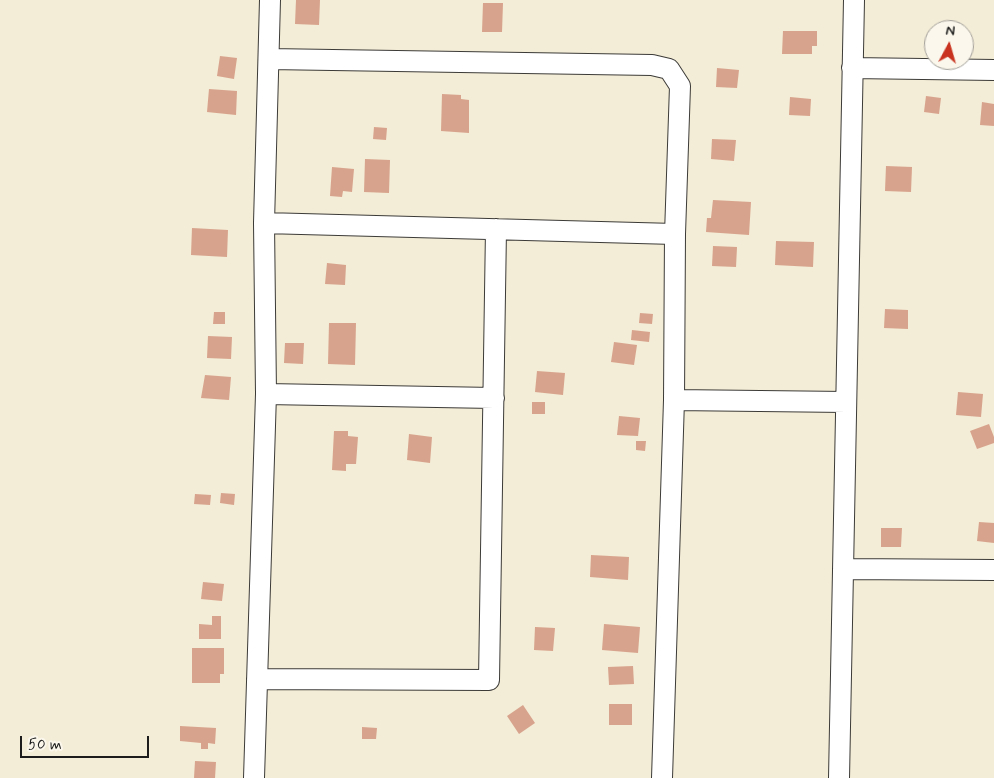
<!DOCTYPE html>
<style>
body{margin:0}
#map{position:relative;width:994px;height:778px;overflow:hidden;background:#f3ecd6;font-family:Mynerve,sans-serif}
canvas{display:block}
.north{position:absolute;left:924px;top:20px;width:50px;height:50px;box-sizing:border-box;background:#fbf7ec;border:1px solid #a29f99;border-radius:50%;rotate:6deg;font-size:14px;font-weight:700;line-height:20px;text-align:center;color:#1c1c1c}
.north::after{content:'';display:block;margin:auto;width:18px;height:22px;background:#c8321e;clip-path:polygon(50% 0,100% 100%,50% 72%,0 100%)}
.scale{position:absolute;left:20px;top:736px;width:129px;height:22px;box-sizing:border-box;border:2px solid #1c1c1c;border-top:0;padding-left:6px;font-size:15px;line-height:18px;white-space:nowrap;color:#1c1c1c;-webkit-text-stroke:4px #fbf7ec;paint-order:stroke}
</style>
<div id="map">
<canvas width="994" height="778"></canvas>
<div class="north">N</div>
<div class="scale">50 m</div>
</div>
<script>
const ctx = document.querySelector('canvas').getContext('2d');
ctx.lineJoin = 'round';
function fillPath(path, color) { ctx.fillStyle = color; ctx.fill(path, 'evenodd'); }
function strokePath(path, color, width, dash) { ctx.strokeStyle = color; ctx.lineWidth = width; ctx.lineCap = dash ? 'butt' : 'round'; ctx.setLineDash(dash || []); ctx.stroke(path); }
fillPath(new Path2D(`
 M296,0h24l-1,25 -24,-1z
 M483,3h20l-1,29h-20z
 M783,31h34v15h-5v8h-30z
 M220,56l17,2 -3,21 -17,-3z
 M717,68l22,2 -2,18 -21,-1z
 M209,89l28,2 -1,24 -29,-3z
 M442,94l19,1v4l8,1v33l-28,-2z
 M926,96l15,2 -2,16 -15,-2z
 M790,97l21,2 -1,17 -21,-1z
 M982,102l12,2v22l-14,-1z
 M374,127l13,1 -1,12 -13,-1z
 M712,139l24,1 -2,21 -23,-2z
 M365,159l25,1 -1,33 -25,-1z
 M886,166l26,1 -1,25 -26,-1z
 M332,167l22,2 -2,23 -9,-1 -1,6 -12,-1z
 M713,200l38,2 -2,33 -43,-3 1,-14h4z
 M192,228l36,2 -1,27 -36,-2z
 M776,241l38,1 -1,25 -38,-2z
 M713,246l24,1 -1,20 -24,-1z
 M327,263l19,2 -1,20 -20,-1z
 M885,309l23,1v19l-24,-1z
 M214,312h11v12h-12z
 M640,313l13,1 -1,10 -13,-1z
 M329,323h27l-1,42 -27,-1z
 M632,330l18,2 -1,10 -18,-2z
 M208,336l24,1 -1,22 -24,-1z
 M614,342l23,3 -3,20 -23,-3z
 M285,343h19l-1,21 -19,-1z
 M537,371l28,2 -2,22 -28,-3z
 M205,375l26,2 -2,23 -28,-2z
 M958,392l25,2 -2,23 -25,-2z
 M532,402h13v12h-13z
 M619,416l21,2 -2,18 -21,-1z
 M989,424l5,13v6l-17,6 -7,-18z
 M334,431h14v5l10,1 -2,27h-10v7l-14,-1z
 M409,434l23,3 -2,26 -23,-3z
 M636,441h10l-1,10 -9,-1z
 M221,493l14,1 -1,11 -14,-2z
 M195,494l16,1 -1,10 -16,-1z
 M979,522l15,1v20l-17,-2z
 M881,528h21l-1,19h-20z
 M591,555l38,2 -1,23 -38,-3z
 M203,582l21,2 -2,17 -21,-2z
 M212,616h9v23h-22v-15l13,1z
 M604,624l36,3 -2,26 -36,-3z
 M535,627l20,1 -2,23 -19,-1z
 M192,648h32v26h-4v9h-28z
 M633,666l1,18 -25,1 -1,-18z
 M609,704h23v21h-23z
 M523,705l12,18 -16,11 -12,-18z
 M180,726l36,2 -1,16 -7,-1v6h-7v-6l-21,-2z
 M362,727l15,1 -1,11h-14z
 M195,761l21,1 -1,16h-21z`), '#d8a38c');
const minor = new Path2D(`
 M269,59l383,6 17,4 11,17 -5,148 -1,166 -12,378
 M852,68l142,2
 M264,223l411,11
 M266,394l228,4
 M674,400l172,2
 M843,569l151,1
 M257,679l232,1 7,-451
 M254,778l12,-384 -2,-171 6,-223
 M839,778l15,-778`);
strokePath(minor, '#3c3b38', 22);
strokePath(minor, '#fff', 20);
</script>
